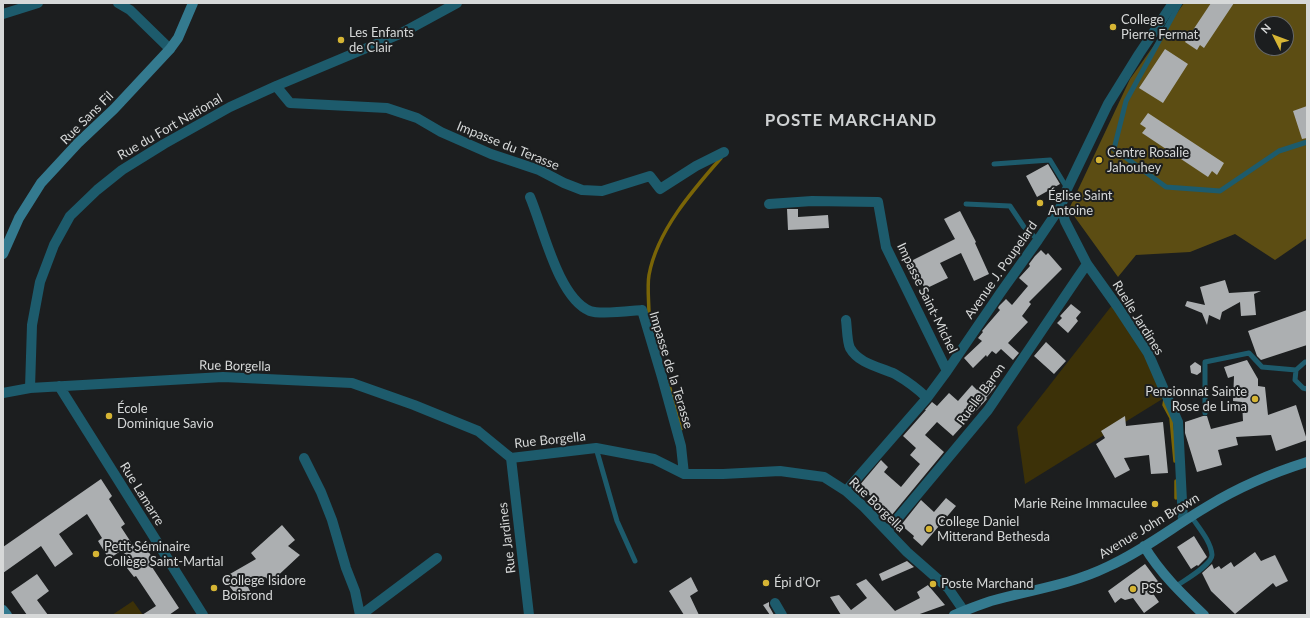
<!DOCTYPE html>
<meta charset="utf-8">
<style>
body{margin:0}
#map{position:relative;width:1310px;height:618px;overflow:hidden;background:#1c1e1f;font-family:Lato,sans-serif}
canvas{display:block}
.frame{position:absolute;inset:0;border:4px solid #d6d8d8;pointer-events:none}
.north{position:absolute;left:1254px;top:16px;width:40px;height:40px;box-sizing:border-box;background:#1c1e1f;border:1px solid #666869;border-radius:50%;rotate:312deg;font-size:11px;font-weight:700;line-height:16px;text-align:center;color:#d6d8d8}
.north::after{content:'';display:block;margin:auto;width:14px;height:18px;background:#d6b534;clip-path:polygon(50% 0,100% 100%,50% 72%,0 100%)}
</style>
<div id="map">
<canvas width="1310" height="618"></canvas>
<div class="frame"></div>
<div class="north">N</div>
</div>
<script>
const ctx = document.querySelector('canvas').getContext('2d');
ctx.lineJoin = 'round';
function fillPath(path, color) { ctx.fillStyle = color; ctx.fill(path, 'evenodd'); }
function strokePath(path, color, width, dash) { ctx.strokeStyle = color; ctx.lineWidth = width; ctx.lineCap = dash ? 'butt' : 'round'; ctx.setLineDash(dash || []); ctx.stroke(path); }
function drawText(font, color, halo, rows, align = 'center') {
  ctx.font = font + ' Lato,sans-serif'; ctx.lineWidth = 4; ctx.setLineDash([]); ctx.textBaseline = 'middle'; ctx.strokeStyle = halo; ctx.fillStyle = color; for (const [text, x, y, turn = 0] of rows) {
    ctx.save(); ctx.translate(x, y); ctx.rotate((+turn || 0) * Math.PI / 180); ctx.textAlign = isNaN(turn) ? turn : align; if (halo) ctx.strokeText(text, 0, 0); ctx.fillText(text, 0, 0); ctx.restore();
  }
}
fillPath(new Path2D(`
 M1113,304l34,51 17,43 -139,86 -8,-57z
 M133,601l10,14h-31z`), '#3c3108');
fillPath(new Path2D(`
 M1184,3h123v235l-32,22 -40,-26 -45,18 -54,3 -18,22 -49,-68 61,-130zM1262,24h24v24h-24z`), '#5c4d13');
strokePath(new Path2D(`
 M650,322l-1,-7c0,-12 -2,-29 0,-40 8,-44 43,-84 72,-117
 M668,381l13,48
 M1165,399l-1,6 7,13 4,43
 M1176,481v17`), '#7a6507', 3.5);
fillPath(new Path2D(`
 M1211,3h23l-30,45 -4,-3 -3,5 -12,-8z
 M1165,49l23,15 -25,39 -24,-15z
 M1307,106v32l-5,1 -9,-28z
 M1148,113l76,50 -7,12 -5,-4 -4,6 -66,-44 4,-5 -6,-4z
 M1048,164l12,20 -23,13 -11,-21z
 M787,209h11v8l30,-2 1,13 -41,2z
 M960,211l16,31 -1,1 14,31 -15,7 -13,-28 -21,10 8,15 -23,11 -14,-28 44,-22 -11,-20z
 M1041,250l5,5 2,-2 14,16 -33,33 2,2 -9,12 6,6 -20,21 11,10 -6,7 -12,-11 -5,5 -4,-3 -5,6 -1,-2 -13,13 -9,-10 18,-17 -4,-3 5,-6 -1,-1 5,-6 13,-15 -2,-2 1,-2 7,-7 6,6 16,-19 -9,-8 11,-12 -1,-2 6,-8z
 M1225,280l4,13 32,-2 -7,3 2,21 -15,1 -1,-14 -18,10 -2,8 -11,-5 -2,10 -5,-12 -17,-7 2,-5 18,4 -5,-18z
 M1071,304l10,8 -5,6 2,3 -10,12 -11,-10 5,-5 -2,-2z
 M1307,310v35l-46,15 -4,-4 -9,-25z
 M1046,342l20,19 -12,13 -20,-18z
 M1247,360l11,19v7l7,1 3,28 28,-10 11,35 -31,11 -5,-16 -35,2 2,8 -20,5 4,15 -25,7 -12,-39v-11l18,-6h4l4,13 32,-8 -1,-19 -9,-1 1,-25 -6,2 -4,-11z
 M1195,362l6,4v6l-4,3 -6,-2 -1,-7z
 M990,380l6,6 -10,12 1,1 -34,37 -16,-14 -12,13 19,17 -53,64 -4,-3 1,-2 -29,-25 22,-26 7,7 -4,5 17,15 19,-23 -10,-9 6,-7 -13,-12 23,-26h-1l7,-8 5,4 12,-13 9,8 14,-16 5,5 6,-8 2,2z
 M1125,416l1,10 37,-4 5,51 -17,1 -2,-19 -25,3 6,12 -15,8 -19,-34 9,-6 -4,-7z
 M101,479l11,17 -3,3 16,25 -4,3 17,26 8,-6 8,14 -4,3 29,44 -10,7h-27l14,-9 -20,-30 -2,1 -7,-9 5,-4 -10,-14 -13,9 -11,-18 4,-3 -15,-24 -28,20 14,20 -18,13 -14,-21 -38,27v-26z
 M946,498l10,8 -34,40 -9,-8 1,-2 -13,-11 20,-25 13,12z
 M282,525l13,15 -7,6 12,9 -29,27 -6,-5 -18,8 4,8 -11,7 -6,-8 -11,-14 33,-19 -5,-6z
 M1194,536l13,21 -9,9 -1,-1 -6,4 -14,-22z
 M1255,552l6,9 14,-6 13,26 -12,6 -3,-4 -38,31 -24,-23 -9,-18 10,-9 2,5 5,-3 2,3 10,-7 3,5z
 M907,561l7,6 -32,14 -3,-7z
 M1145,564l15,20 -8,8 7,10 -15,11 -11,-15 -8,2 -4,-2 -6,5 -7,-12z
 M37,574l12,17 -12,9 11,15h-21l-16,-23z
 M691,577l7,14 -8,5 9,19h-15l-15,-24z
 M866,579l29,32 25,-13 -3,-6 11,-7 17,20 -28,10h-76l-11,-18 9,-2 12,15 16,-12 -11,-14z
 M769,602v4l5,9h-4l-7,-10z`), '#acafb1');
strokePath(new Path2D(`
 M1180,3l-54,98 -12,48 52,38 54,4 59,-40 28,-9
 M994,164l56,-4 17,28
 M966,204l44,2 14,21 14,13
 M1296,370l-1,10 8,8 4,1
 M1205,413v-51l44,-9 13,14 34,3 9,-8h2
 M596,448l21,73 18,40
 M1175,587c8,-6 37,-22 37,-32 -1,-14 -14,-28 -21,-39`), '#1d5b6c', 5);
strokePath(new Path2D(`
 M118,3l12,7 40,39
 M3,14l35,-11
 M276,86l14,17 97,5 30,10 24,14 50,22 48,16 25,13 18,7 20,1 48,-15 10,13 36,-23 28,-14
 M530,197c13,30 28,101 60,114 11,4 39,0 52,-1l20,67 19,69 3,28
 M769,204l43,-3 66,1 8,45 61,124
 M1061,206l4,15 22,43 30,42 31,47 30,69 5,99
 M846,320c1,7 1,22 4,28 9,16 30,19 45,26 12,7 22,14 32,24
 M59,386l144,229
 M30,388l2,-63 8,-43 14,-37 16,-29 27,-26 25,-20 42,-26 66,-37 46,-21 124,-52 57,-31
 M3,393l27,-5 193,-11 129,6 62,22 64,26 33,27 85,-10 58,11 30,15h39l57,-3 44,6 22,14 18,16 43,45 41,36 16,23
 M304,458l17,34 11,28 14,48 9,23 5,24
 M511,458l18,157
 M846,491l81,-93 20,-27 54,-79 37,-52 23,-34 6,-17 41,-85 31,-50 34,-51
 M887,531l101,-121 90,-133 9,-13
 M775,603l7,12
 M361,615l76,-57`), '#1d5b6c', 10);
strokePath(new Path2D(`
 M3,254l16,-36 22,-35 37,-40 36,-34 56,-60 8,-11 15,-35
 M1144,546c16,27 38,48 60,69
 M3,610l4,5
 M954,615c12,-5 25,-10 37,-14 39,-11 79,-16 116,-34 36,-16 67,-41 101,-61 31,-19 64,-33 99,-44`), '#347a8f', 10);
for (const [x, y, r, color] of [
 [1113,27,4,"#d6b534"],
 [341,40,4,"#d6b534"],
 [1099,160,4,"#d6b534"],
 [1040,203,4,"#d6b534"],
 [1255,399,4,"#d6b534"],
 [109,416,4,"#d6b534"],
 [1155,504,4,"#d6b534"],
 [929,529,4,"#d6b534"],
 [96,554,4,"#d6b534"],
 [766,583,4,"#d6b534"],
 [933,584,4,"#d6b534"],
 [214,588,4,"#d6b534"],
 [1133,589,4,"#d6b534"]
]) { const dot = new Path2D(); dot.arc(x, y, r, 0, 2 * Math.PI); ctx.fillStyle = color; ctx.fill(dot); strokePath(dot, '#1c1e1f', 1.5); }
drawText('13px', '#d6d8d8', '#1c1e1f', [
 ["College",1121,20],
 ["Pierre Fermat",1121,35],
 ["Les Enfants",349,33],
 ["de Clair",349,48],
 ["Centre Rosalie",1107,153],
 ["Jahouhey",1107,168],
 ["Église Saint",1048,196],
 ["Antoine",1048,211],
 ["Pensionnat Sainte",1247,392,"right"],
 ["Rose de Lima",1247,407,"right"],
 ["École",117,409],
 ["Dominique Savio",117,424],
 ["Marie Reine Immaculee",1147,504,"right"],
 ["College Daniel",937,522],
 ["Mitterand Bethesda",937,537],
 ["Petit Séminaire",104,547],
 ["Collège Saint-Martial",104,562],
 ["College Isidore",222,581],
 ["Boisrond",222,596],
 ["Épi d’Or",774,583],
 ["Poste Marchand",941,584],
 ["PSS",1141,589]
], 'left');
drawText('13px', '#d6d8d8', '#1c1e1f', [
 ["Rue Sans Fil",87,118,-45],
 ["Rue du Fort National",170,127,-30],
 ["Impasse du Terasse",508,146,22],
 ["Avenue J. Poupelard",1001,270,-55],
 ["Impasse Saint-Michel",927,298,64],
 ["Ruelle Jardines",1138,318,58],
 ["Rue Borgella",235,366,1],
 ["Impasse de la Terasse",671,370,73],
 ["Ruelle Baron",981,394,-54],
 ["Rue Borgella",550,440,-6],
 ["Rue Lamarre",142,494,58],
 ["Rue Borgella",877,505,44],
 ["Avenue John Brown",1149,526,-31],
 ["Rue Jardines",507,538,-97]
]);
ctx.letterSpacing = '1px';
drawText('bold 17px', '#ced1d2', '#1c1e1f', [
 ["POSTE MARCHAND",851,121]
]);
ctx.letterSpacing = '0px';
</script>
